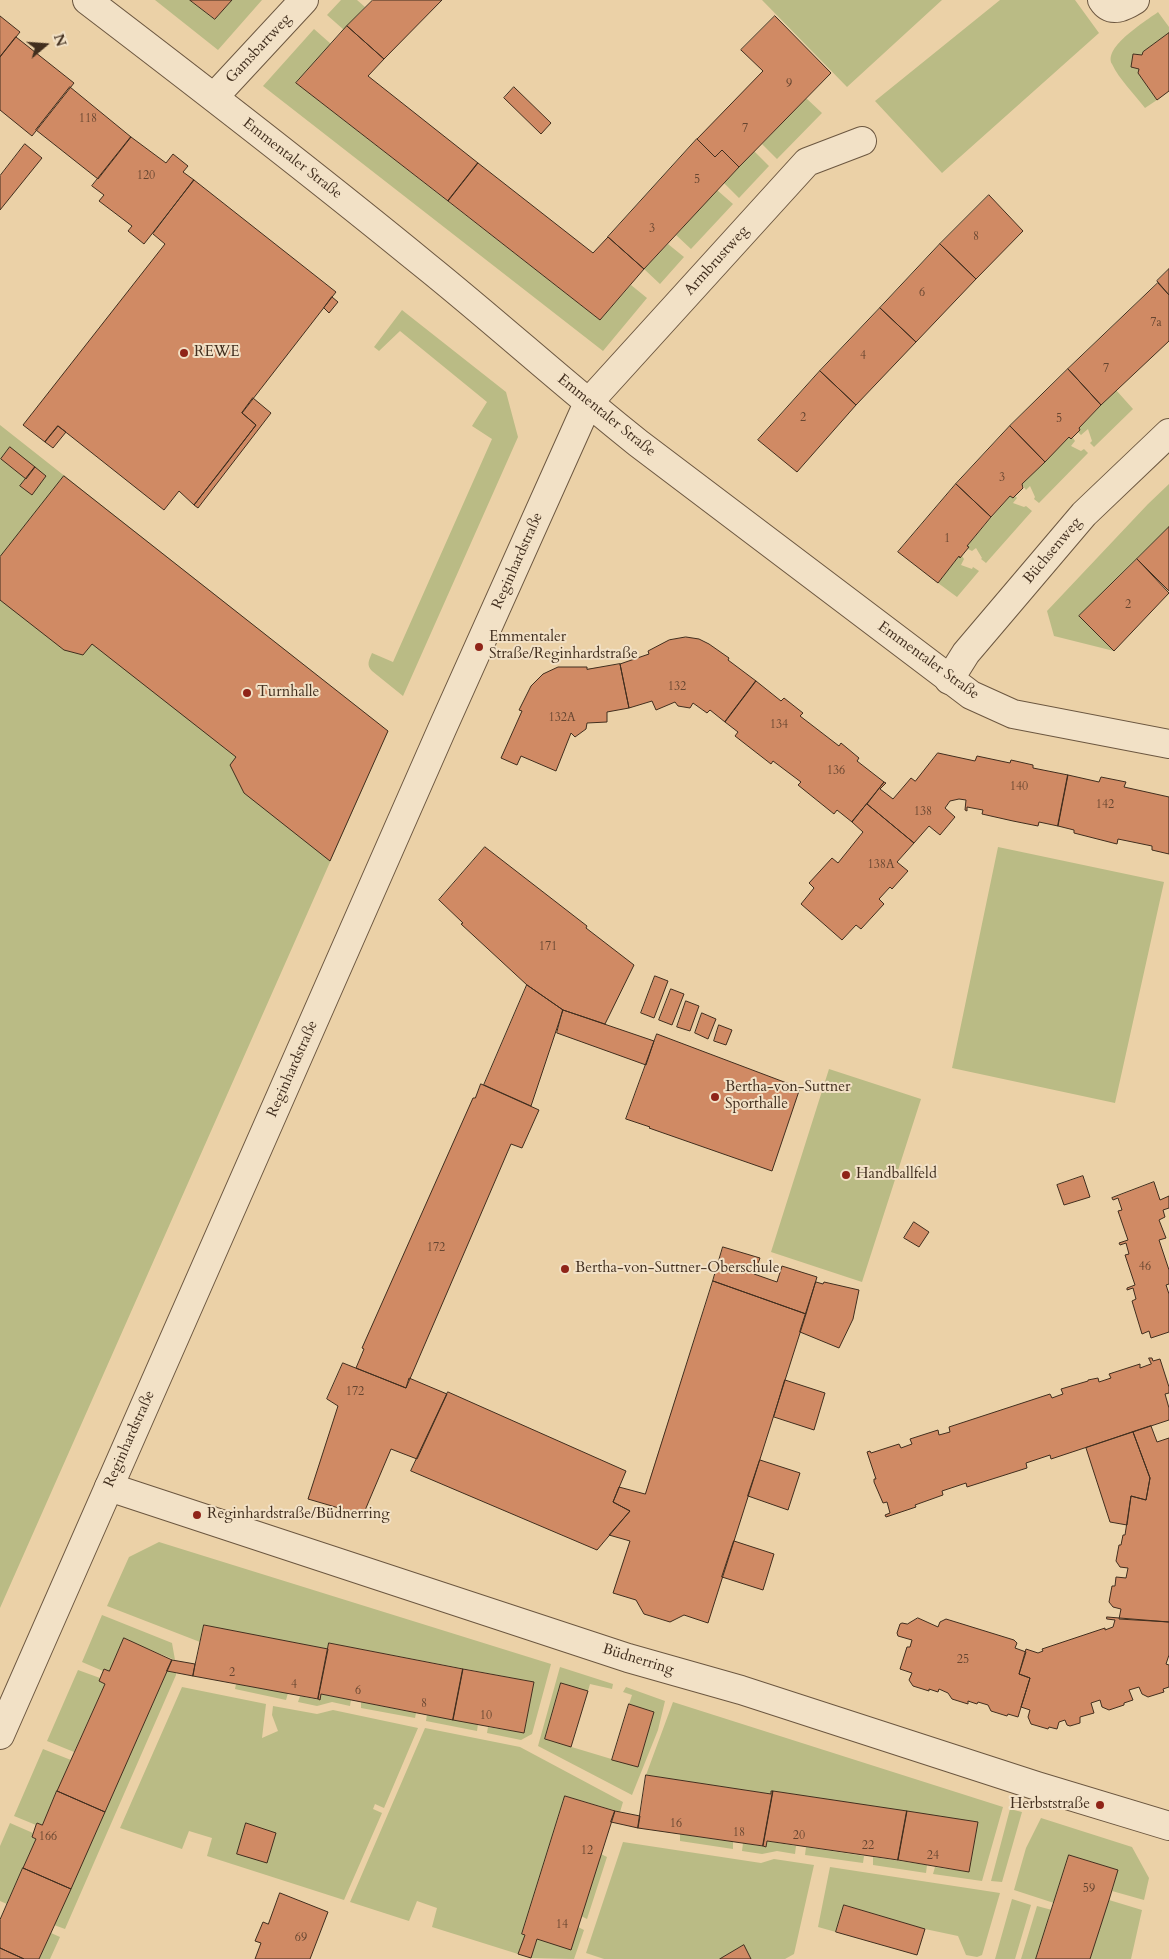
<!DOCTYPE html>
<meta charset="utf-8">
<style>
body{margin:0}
#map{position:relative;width:1169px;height:1959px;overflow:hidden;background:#ebd1a7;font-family:Cardo,serif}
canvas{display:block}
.north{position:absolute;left:20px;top:20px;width:50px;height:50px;-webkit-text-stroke:4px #f2e1c6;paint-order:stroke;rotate:72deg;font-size:14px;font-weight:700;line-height:20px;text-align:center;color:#412e1e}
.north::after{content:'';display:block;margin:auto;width:18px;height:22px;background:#412e1e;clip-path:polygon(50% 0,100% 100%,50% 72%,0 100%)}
</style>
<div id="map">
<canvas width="1169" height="1959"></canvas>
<div class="north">N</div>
</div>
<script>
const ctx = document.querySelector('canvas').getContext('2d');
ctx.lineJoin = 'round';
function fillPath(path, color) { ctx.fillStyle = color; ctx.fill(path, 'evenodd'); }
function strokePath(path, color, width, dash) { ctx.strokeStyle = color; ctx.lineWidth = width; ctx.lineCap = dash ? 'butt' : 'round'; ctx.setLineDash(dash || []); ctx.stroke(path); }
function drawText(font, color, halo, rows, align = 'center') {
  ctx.font = font + ' Cardo,serif'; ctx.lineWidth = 4; ctx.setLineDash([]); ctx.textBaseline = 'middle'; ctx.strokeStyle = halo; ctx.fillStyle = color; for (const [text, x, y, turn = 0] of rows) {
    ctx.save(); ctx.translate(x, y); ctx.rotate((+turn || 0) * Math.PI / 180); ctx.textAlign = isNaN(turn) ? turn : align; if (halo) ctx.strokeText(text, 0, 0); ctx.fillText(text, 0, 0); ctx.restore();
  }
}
fillPath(new Path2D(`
 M155,0h35l25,19 17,-19h30l-44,50z
 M341,0h16l8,7 -21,23 -17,-15z
 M762,0h180l-95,87z
 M1000,0h75l24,33 -157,140 -67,-72z
 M1158,12l11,15v6l-27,22 -9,-1 -2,13 8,2 -1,4 19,27 -12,8c-10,-13 -26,-29 -33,-44 -9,-17 34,-43 46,-52z
 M314,29l17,15 -35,39 304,237 31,-35 16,13 -44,53 -340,-265z
 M806,98l16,15 -45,46 -15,-15z
 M754,151l15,15 -30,32 -15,-15z
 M717,190l16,14 -42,45 -15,-14z
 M668,244l16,13 -24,27 -16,-15z
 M402,310l104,82 12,45 -115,259 -31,-25c-6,-6 -3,-11 0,-18l21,9 99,-223 -20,-13 15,-24 -87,-71 -21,20 -5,-4z
 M1116,390l17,19 -39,38 -4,-4 2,-2 -4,-12 -7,6 -3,-3 2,-2 -1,-2z
 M0,425l388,306 -388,877z
 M1069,437l2,2 2,-1 2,3 -4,5 10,5 3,-2 4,4 -49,50 -5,-4 1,-2 -5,-11 -4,4 -4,-6z
 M1169,484v43l-90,89 35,35 -60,-15 -7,-25 101,-107z
 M1010,496h5l2,2 -4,5 11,4 2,-1 6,5 -46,52 -5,-4 1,-1 -6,-10 -4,3 -4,-2 1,-2 -2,-1z
 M959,556l1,2 2,-2 2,3 -3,6 11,4 1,-2 6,4 -22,26 -19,-14z
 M998,847l166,35 -49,221 -163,-35z
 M829,1069l92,30 -59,183 -91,-30z
 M159,1542l392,122 -19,70 -11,6 -34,-7 1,-6 36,6 10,-51 -205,-39 -1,6 -124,-24 -4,17 -93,-36 22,-49z
 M102,1615l70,28 3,17 -51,-21 -15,32h-6l-21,-9z
 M560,1667l53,17 -1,5 -22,-5 -2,7 -27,-7 -16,55 93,28 16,-55 -25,-8 3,-9 -9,-3 3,-5 39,14 -7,29 -26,65 -94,-49z
 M78,1670l22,8 -1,3 6,3 -31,68 -27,-11z
 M167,1671l9,2v2l-111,254 -11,-4z
 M236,1684l52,9 -2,7 -51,-11z
 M182,1687l84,17 -4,34 16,-7 -6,-16 1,-9 44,8 16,-4 85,18 -34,80 -9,-4 -2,5 9,4 -38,87 -137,-44 5,-18 -23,-7 -7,18 -62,-21z
 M321,1694l30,6 -1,6 -18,-4 -15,4 -19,-4 2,-6 19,4z
 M361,1702l55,11 -1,5 -54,-10z
 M673,1702l330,105 -21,74 -49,-7 2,-7 34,5 8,-50 -204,-31 -2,3 -125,-19z
 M427,1714l51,10 -1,7 -51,-10z
 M425,1728l95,19 103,55 -3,10 -55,-16 -43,138 3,1 -7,19 -86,-27 5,-19 -20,-7 -8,20 -59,-19z
 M43,1749l28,11 -29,65 -5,-2 -1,2 -22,-9z
 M1010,1809l12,3 -20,70 -11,-1z
 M1041,1818l91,29 17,31 -5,22 -32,-9 6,-21 -49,-15 -15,48 -40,-13 12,-42z
 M10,1823l23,10 -1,4 4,2 -29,65 -7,-3v-55z
 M680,1834l53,8v7l-53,-8z
 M767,1841l29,5 -1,8 -18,-3 -15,3 -20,-3 1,-8 23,4z
 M623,1842l138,21 13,-4 40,6 -20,89 -9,5h-181l-18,-6z
 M806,1847l58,9 -1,7 -58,-8z
 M601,1854l6,3 -20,62 -6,-3z
 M873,1857l54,8 -1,8 -53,-8z
 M830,1867l170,26 -18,62 -5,2 -11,-2 -8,-19 -33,-7 -81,-24 -8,27 -18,-5z
 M1012,1899l19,6 -16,54h-20z
 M1109,1900l33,10 -11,49h-41z
 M1037,1906l15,4 -16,49h-15z
 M578,1927l6,3 -10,29 -43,-1 6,-19z
 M51,1933l9,4 -10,22h-11z`), '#babb85');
const building = new Path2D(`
 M190,0h42l-17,19z
 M373,0h69l-58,59 -37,-33z
 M0,16l20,16 -20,25z
 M775,16l56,57 -92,94 -17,-17 -7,7 -18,-18 66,-68 -22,-21z
 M347,26l37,33 -16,17 110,87 -30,38 -152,-118z
 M1169,33v58l-12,9 -19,-27 1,-4 -8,-2 2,-13 9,1 1,-3z
 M16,37l58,46 -42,53 -32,-26v-53z
 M70,87l61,50 -33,42 -62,-49z
 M514,87l37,36 -10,11 -37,-36z
 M131,137l35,26 7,-9 15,12 -5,6 11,8 -50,64 -16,-13 4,-5 -33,-25 5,-6 -12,-9z
 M697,139l18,18 7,-7 17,17 -95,102 -36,-32z
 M25,144l17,14 -42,52v-34z
 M478,163l115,90 15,-16 36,32 -44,51 -152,-119z
 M194,180l142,112 -94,121 14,12 -29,38 -33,42 -15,-14 -15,19 -106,-84 -13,16 -22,-17 142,-181 -12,-10z
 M989,195l34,36 -47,48 -36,-35z
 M940,244l36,35 -60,63 -36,-34z
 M1169,269v26l-12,-14z
 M1158,283l11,12v46l-68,64 -33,-36z
 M332,297l6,5 -9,11 -5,-5z
 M880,308l36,34 -60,63 -36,-34z
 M1068,369l33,36 -22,23 1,2 -9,9 -2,-2 -24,25 -35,-36z
 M820,371l36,34 -59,67 -39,-32z
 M253,398l18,15 -73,95 -4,-3 62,-80 -14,-12z
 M58,426l8,6 -13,16 -8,-6z
 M1010,426l35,36 -23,22 1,4 -10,10 -3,-2 -19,21 -35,-33z
 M10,447l25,20 -9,12 -25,-20z
 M35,467l11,9 -14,19 -12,-9z
 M64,476l324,255 -58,130 -86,-68 -14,-28 6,-8 -144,-113 -9,11 -19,-5 -64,-50v-43z
 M956,484l35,33 -24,29 2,1 -9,11 -1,-2 -21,27 -40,-31z
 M1169,527v64l-32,-32z
 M1137,559l32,34 -55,58 -35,-35z
 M686,637l13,2 10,5 20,14 -1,2 28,21 -31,41 -15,-12 -3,3 -14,-10 -3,5 -12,-2 -3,-4 -19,8 -4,-9 -23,7 -9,-44 29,-10 -1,-3 21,-11z
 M620,664l9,44 -22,4v10l-20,1 -1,6 -11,8 -4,-4 -15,38 -35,-15 -4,9 -16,-7 21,-47 -3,-1 12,-24 12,-12 15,-7h29v2z
 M756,681l25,20 3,-3 19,15 -3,3 39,30 2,-3 18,15 -2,3 27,21 -32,40 -15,-12 -3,4 -36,-29 3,-3 -28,-21 -2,3 -36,-28 3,-4 -13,-10z
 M938,753l37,8 2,-5 33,7 1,-3 22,5v3l35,7 -10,51 -19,-4 -1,4 -25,-5 -31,-7 1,-4 -16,-3v4l-2,-1 1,-10 -7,-1 -9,2 -5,7 10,9 -15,18 -11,-9 -15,17 -47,-39 17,-22 2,1 -6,6 13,10 18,-21 4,3z
 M1068,775l31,7 2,-5 25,5 -2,5 45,10v57l-17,-4v-4l-34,-7 -1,5 -43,-11v-3l-16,-4z
 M867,804l47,39 -17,19 11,9 -16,18 -2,-2 -11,12 5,5 -23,25 -5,-4 -14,15 -41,-36 13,-16 -5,-5 23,-25 6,5 25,-31 -11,-10z
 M485,847l102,79 -1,2 48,37 -29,59 -42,-14 -36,-25 -66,-61 2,-1 -24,-23z
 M655,976l13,5 -14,37 -13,-5z
 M527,985l36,25 -32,96 -47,-21z
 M671,989l13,5 -12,31 -13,-5z
 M686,1001l13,5 -9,25 -13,-4z
 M563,1010l91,31 -8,24 -89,-32z
 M702,1013l14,6 -8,20 -13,-6z
 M719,1025l13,5 -6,15 -12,-4z
 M657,1034l143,54 -28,83 -123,-43 1,-1 -24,-8z
 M481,1084l58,26 -17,38 -11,-4 -105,244 -50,-20 8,-19 -2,-1 111,-250h2z
 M1083,1176l7,21 -26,8 -7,-20z
 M1154,1182l6,18 9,-4v12l-6,2 2,7 -6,3 7,18 -7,2 10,30v14l-3,1 3,9v38l-18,6 -2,-7 -7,3 -10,-33 4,-2 -3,-11 -6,2v-2l8,-3 -10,-30 4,-1 -3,-11 -6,2 -1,-2 9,-3 -10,-29 4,-1 -4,-12 -5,2 -1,-2z
 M914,1222l15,10 -10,15 -15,-9z
 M723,1247l37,11 -6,16 23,8 5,-16 35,11 -11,37 -93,-33z
 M713,1281l93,33 -98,309 -24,-8 -14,7 -26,-8 -8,-14 -23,-7 17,-52 -21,-6 21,-24 -17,-9 6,-15 26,7z
 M816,1282l7,2 1,-2 35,8 -6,29 -14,29 -39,-16z
 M1149,1358h3l1,3 7,-2 9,28v6l-4,1 4,14v12l-118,39 -1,-4 -24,8 1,5 -60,19 -1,-4 -24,8 1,4 -28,10 1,2 -30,10 -1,-2 5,-2 -3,-11 -4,1 -9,-21v-3h2l-9,-27 3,-1 1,2 28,-9 2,4 11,-4 -2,-5 28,-9 1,5 11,-3 -1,-5 101,-33 2,4 11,-4 -2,-5 27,-8v-1l10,-2 1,4 12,-4 -2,-4 31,-10v4l11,-4z
 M343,1363l63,25 3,-10 38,16 -30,65 -26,-10 -28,66 -55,-16 30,-93 -11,-7z
 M785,1380l40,13 -11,37 -40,-13z
 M448,1392l178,79 -13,31 17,9 -33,39 -186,-79z
 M1151,1426l6,16 12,-4v184l-50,-3 2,-10 -8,-2 -4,-5 3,-16h3l1,-9 10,1 2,-10 -8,-1 -4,-6 3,-16h2l2,-10h2l6,-39 15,4 4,-22 -17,-46z
 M1133,1432l17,46 -4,22 -15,-4 -4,29 -17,-3 -24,-74z
 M760,1460l40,13 -12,37 -40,-14z
 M734,1541l40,13 -11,36 -41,-13z
 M1107,1617l62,5v33l-3,9 3,1v22l-6,2 1,3 -16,5 -6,-3 -3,-7 -10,3 4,10 -9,3v2l-15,5 -7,-3 -2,-7 -9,3 3,10 -14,4v6l-10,3 -3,-1 -2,-5 -6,2 -2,7 -8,-2 -1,2 -17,-5 -3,-7 2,-7 -9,-3 9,-29 -11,-4 7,-25 12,4 5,-2 -1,-2 63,-21v2l8,-3 2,-7 -8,-1z
 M918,1618l20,9 2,-5 6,-3 68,21 3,3 -2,5 11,4 -7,22 11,4 -12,39 -10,-3 -1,2 -16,-5 -3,-6 -10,-3 -1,2 -9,-3v3l-16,-5 -4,-6 -9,-4 -1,3 -9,-3v2l-16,-5 -4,-6 3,-7 -12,-4 7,-22h3l2,-7 -14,-4 -1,-3 3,-9 2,-1 5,1z
 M204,1625l124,24 -10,50 -125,-23z
 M124,1638l48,22 -67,152 -48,-21 48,-107 -6,-3 5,-12 5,2z
 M329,1643l134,26 -10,51 -132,-26 -1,6 -2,-1z
 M172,1660l23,4 -2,12 -26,-5z
 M463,1669l71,13 -10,51 -71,-13z
 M561,1683l27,8 -17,56 -26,-8z
 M629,1704l25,8 -16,55 -26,-7z
 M646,1775l125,19v-3h2l-10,55 -125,-18z
 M57,1791l48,21 -34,77 -48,-21 13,-29 -4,-2 4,-12 1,-2 5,2z
 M773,1791l134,20 -9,49 -131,-19 -1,6 -3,-1z
 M565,1796l50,15 -44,139 -34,-11 -6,19 -13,-4 7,-19 -3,-1z
 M615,1811l25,5 -2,12 -27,-6z
 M907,1811l71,11 -9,50 -71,-12z
 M246,1823l30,10 -9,30 -30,-9z
 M1069,1855l49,15 -9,30 -19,59h-54z
 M23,1868l48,21 -32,70h-15l-24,-11v-28z
 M280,1893l48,19 -18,47h-55l6,-16 -6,-2 8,-19 5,2z
 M844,1905l81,24 -8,26 -81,-23z
 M744,1945l7,14h-31z
 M0,1948l24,11h-24z`);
fillPath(building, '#d08a64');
strokePath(building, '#412e1e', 1);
const minor = new Path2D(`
 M1102,0c9,14 22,7 33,0
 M214,97l90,-97
 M588,403l219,-241 55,-21
 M949,680l17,-27 118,-139 85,-81
 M109,1487l519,171 113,32 296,96 132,40`);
const tertiary = new Path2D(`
 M87,0c114,87 228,175 339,266 72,58 140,120 212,177l333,252 42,19 156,30
 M0,1735l442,-1006 146,-326`);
strokePath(minor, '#6c5740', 30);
strokePath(tertiary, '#6c5740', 30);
strokePath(minor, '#f2e1c6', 28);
strokePath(tertiary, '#f2e1c6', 28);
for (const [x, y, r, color] of [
 [184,353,5,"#8f2418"],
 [479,647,5,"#8f2418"],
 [247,693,5,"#8f2418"],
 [715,1097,5,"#8f2418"],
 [846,1175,5,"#8f2418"],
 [565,1269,5,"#8f2418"],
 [197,1515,5,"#8f2418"],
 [1100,1805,5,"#8f2418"]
]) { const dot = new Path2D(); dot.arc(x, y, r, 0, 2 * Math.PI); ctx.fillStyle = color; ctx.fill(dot); strokePath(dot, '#f2e1c6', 2); }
drawText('12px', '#654530', null, [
 ["9",789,84],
 ["118",88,119],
 ["7",745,129],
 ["120",146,176],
 ["5",697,180],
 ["3",652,229],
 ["8",976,237],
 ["6",922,293],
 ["7a",1156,323],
 ["4",863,356],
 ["7",1106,369],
 ["2",803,418],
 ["5",1059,419],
 ["3",1002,478],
 ["1",947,539],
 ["2",1128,605],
 ["132",677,687],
 ["132A",562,718],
 ["134",779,725],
 ["136",836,771],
 ["140",1019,787],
 ["142",1105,805],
 ["138",923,812],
 ["138A",881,865],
 ["171",548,947],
 ["172",436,1248],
 ["46",1145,1267],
 ["172",355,1392],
 ["25",963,1660],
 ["2",232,1673],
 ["4",294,1685],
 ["6",358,1691],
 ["8",424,1704],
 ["10",486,1716],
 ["16",676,1824],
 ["18",739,1833],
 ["20",799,1836],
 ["166",48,1837],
 ["22",868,1846],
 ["12",587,1851],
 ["24",933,1856],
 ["59",1089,1889],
 ["14",562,1925],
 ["69",301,1938]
]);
drawText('15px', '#412e1e', '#f2e1c6', [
 ["Gamsbartweg",259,49,-47],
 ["Emmentaler Straße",292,159,38],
 ["Armbrustweg",717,261,-48],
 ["Emmentaler Straße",606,416,39],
 ["Büchsenweg",1053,551,-50],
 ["Reginhardstraße",518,561,-66],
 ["Emmentaler Straße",928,661,36],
 ["Reginhardstraße",293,1069,-66],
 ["Reginhardstraße",130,1439,-66],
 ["Büdnerring",638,1660,17]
]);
drawText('15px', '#412e1e', '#f2e1c6', [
 ["REWE",194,353],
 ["Emmentaler",489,638],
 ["Straße/Reginhardstraße",489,655],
 ["Turnhalle",257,693],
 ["Bertha-von-Suttner",725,1088],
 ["Sporthalle",725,1105],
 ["Handballfeld",856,1175],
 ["Bertha-von-Suttner-Oberschule",575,1269],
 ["Reginhardstraße/Büdnerring",207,1515],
 ["Herbststraße",1090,1805,"right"]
], 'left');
</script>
